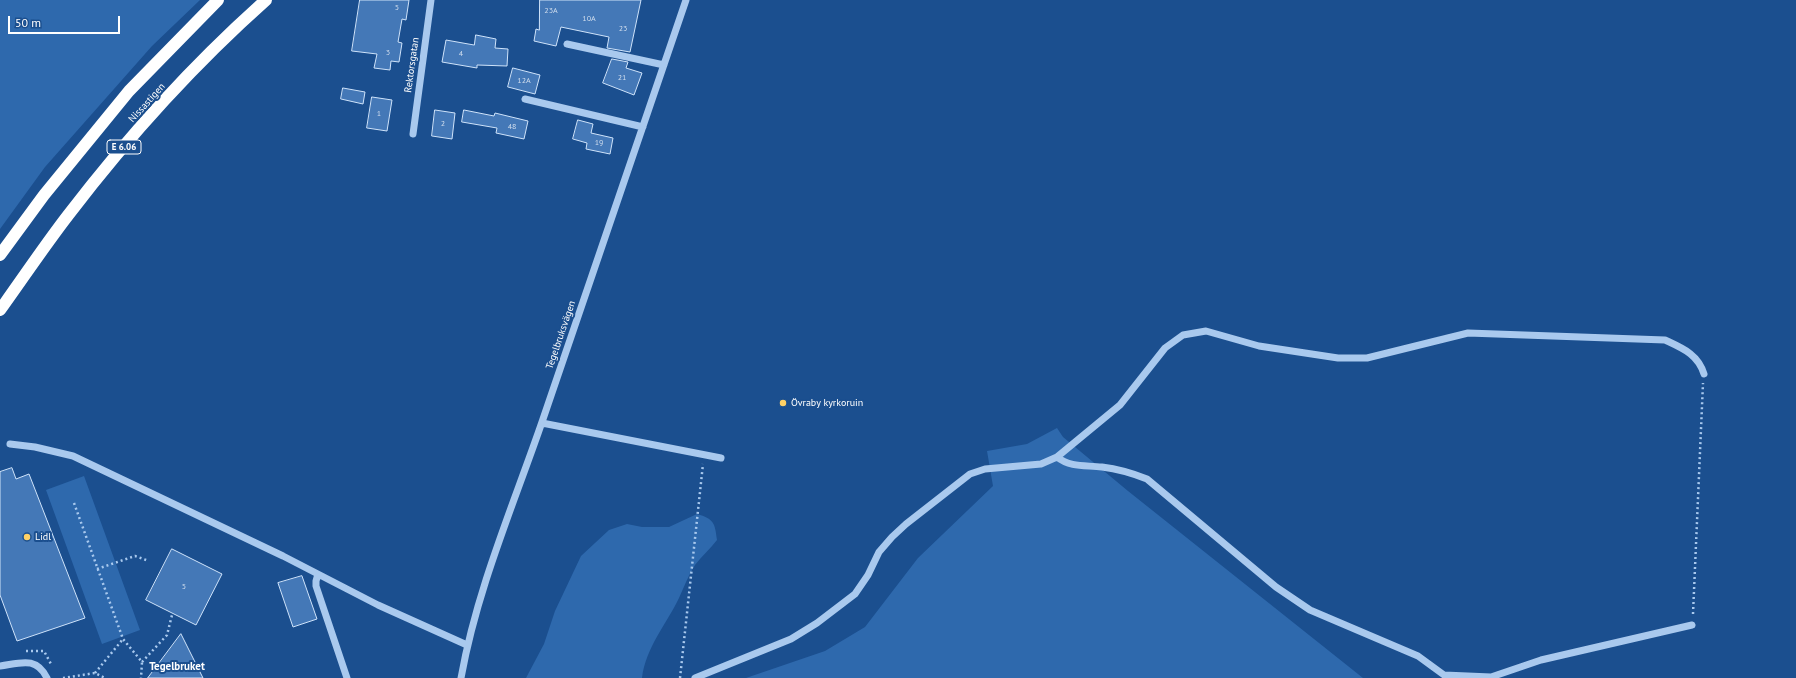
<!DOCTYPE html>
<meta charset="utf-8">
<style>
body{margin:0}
#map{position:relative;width:1796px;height:678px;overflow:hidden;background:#1b4f8f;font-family:"PT Sans",sans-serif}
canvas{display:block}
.scale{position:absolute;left:8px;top:16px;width:112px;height:18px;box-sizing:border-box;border:2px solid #fff;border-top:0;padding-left:5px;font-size:12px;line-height:14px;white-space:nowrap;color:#fff;-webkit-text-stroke:3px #1b4f8f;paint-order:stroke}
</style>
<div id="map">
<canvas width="1796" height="678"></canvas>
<div class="scale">50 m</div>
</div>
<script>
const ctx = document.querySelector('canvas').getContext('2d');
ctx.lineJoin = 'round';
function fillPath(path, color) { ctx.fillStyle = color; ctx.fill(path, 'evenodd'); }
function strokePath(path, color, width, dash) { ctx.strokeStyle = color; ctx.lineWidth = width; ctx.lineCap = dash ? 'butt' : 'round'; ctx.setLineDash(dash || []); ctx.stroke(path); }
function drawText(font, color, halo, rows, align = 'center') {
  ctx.font = font + ' "PT Sans",sans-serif'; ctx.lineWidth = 4; ctx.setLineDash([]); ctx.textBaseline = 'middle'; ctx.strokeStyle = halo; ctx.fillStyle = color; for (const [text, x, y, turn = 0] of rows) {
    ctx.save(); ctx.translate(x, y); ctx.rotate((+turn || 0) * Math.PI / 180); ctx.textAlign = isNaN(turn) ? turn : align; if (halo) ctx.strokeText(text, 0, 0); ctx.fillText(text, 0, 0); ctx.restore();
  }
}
fillPath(new Path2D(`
 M0,0h200l-48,46 -107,121 -45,62z
 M1057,428l6,9 65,54 235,187h-617l79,-27 40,-24 53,-69 75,-72 -6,-35 40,-7z
 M84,476l56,154 -38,14 -56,-154z
 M697,514c17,5 18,9 20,26 -7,9 -15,16 -22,25 -7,11 -11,22 -16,33 -13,27 -33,49 -37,80h-116l18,-34 11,-33 26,-55 28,-26 18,-6 15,3h27z`), '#2e69ad');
const building = new Path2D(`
 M360,0h49l-3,20 -4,-1 -4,23 4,1 -3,19 -8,-1 -1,9 -16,-2 3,-14 -25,-3z
 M540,0h101l-11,52 -23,-4 2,-11 -48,-10 -5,19 -22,-5 2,-12 3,1z
 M476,35l20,4 -1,9 13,1 -1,17 -30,-1v3l-35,-6 4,-22 28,5z
 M612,59l16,3 -2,6 16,5 -8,22 -31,-12z
 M513,68l27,7 -5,19 -27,-7z
 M343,88l22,4 -2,12 -22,-5z
 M372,97l20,3 -5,31 -20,-3z
 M435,110l20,3 -3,26 -20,-3z
 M464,110l30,6 1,-3 33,8 -4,18 -28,-6 1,-5 -35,-6z
 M578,120l15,4 -2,9 22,5 -3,16 -24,-5 1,-6 -14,-4z
 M12,468l4,11 13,-5 56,144 -68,23 -17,-46v-123z
 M172,549l50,25 -26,51 -50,-25z
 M302,576l15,43 -24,8 -15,-44z
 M181,634l22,44h-55z`);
fillPath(building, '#4478b7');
strokePath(building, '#cfe3fa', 1);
strokePath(new Path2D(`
 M74,503l49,136 19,23 -1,16
 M97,569l38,-13 14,5
 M1693,614l10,-231
 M26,651h18l7,13
 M142,662l25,-27 5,-20
 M95,673l28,-34
 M63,678l32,-5 10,5
 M680,678l23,-214`), '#a9c9ee', 2.5, [2, 3]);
strokePath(new Path2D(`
 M567,44l97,21
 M525,99l118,28
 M413,134l18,-134
 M542,423l179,35
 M10,444l25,3 38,9 210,100 95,49 89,40
 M1057,457l63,-52 45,-57 18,-13 23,-4 53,15 79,12h29l101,-25 197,7c17,8 33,14 39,34
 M318,574l-2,7v5l31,92
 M0,666c21,-3 36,-10 47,12
 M461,678c16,-89 52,-172 81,-256 49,-141 96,-282 144,-422
 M695,678l96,-39 26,-16 38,-29 13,-19 11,-23 13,-15 14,-13 64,-50 15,-5 56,-5 16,-7c14,11 28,8 45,10 16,2 30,6 45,12l129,108 34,23 108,46 26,19 47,2 50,-17 151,-35`), '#a9c9ee', 7);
strokePath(new Path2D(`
 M0,255l44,-60 85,-104 89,-91
 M0,310c23,-32 45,-65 69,-96 59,-77 125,-150 197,-214`), '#fff', 12);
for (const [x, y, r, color] of [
 [783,403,4,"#ffd166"],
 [27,537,4,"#ffd166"]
]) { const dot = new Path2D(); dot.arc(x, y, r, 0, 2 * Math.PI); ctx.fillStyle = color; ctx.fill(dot); strokePath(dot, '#1b4f8f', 1.5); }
drawText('8px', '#d0dded', null, [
 ["5",397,8],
 ["23A",551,11],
 ["10A",589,19],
 ["23",623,29],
 ["3",388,53],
 ["4",461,54],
 ["21",622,78],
 ["12A",524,81],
 ["1",379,114],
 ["2",443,124],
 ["48",512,127],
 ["19",599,143],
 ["5",184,587]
]);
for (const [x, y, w] of [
 [124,147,34]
]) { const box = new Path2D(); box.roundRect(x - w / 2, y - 7, w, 14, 3); ctx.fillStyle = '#1b4f8f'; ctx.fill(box); strokePath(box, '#fff', 1); }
drawText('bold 9px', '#fff', null, [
 ["E 6.06",124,147]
]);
drawText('10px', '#fff', '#1b4f8f', [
 ["Rektorsgatan",412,65,-82],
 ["Nissastigen",147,103,-48],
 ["Tegelbruksvägen",561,335,-71]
]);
drawText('10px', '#fff', '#1b4f8f', [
 ["Övraby kyrkoruin",791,403],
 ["Lidl",35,537]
], 'left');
drawText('bold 11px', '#fff', '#1b4f8f', [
 ["Tegelbruket",177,667]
]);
</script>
